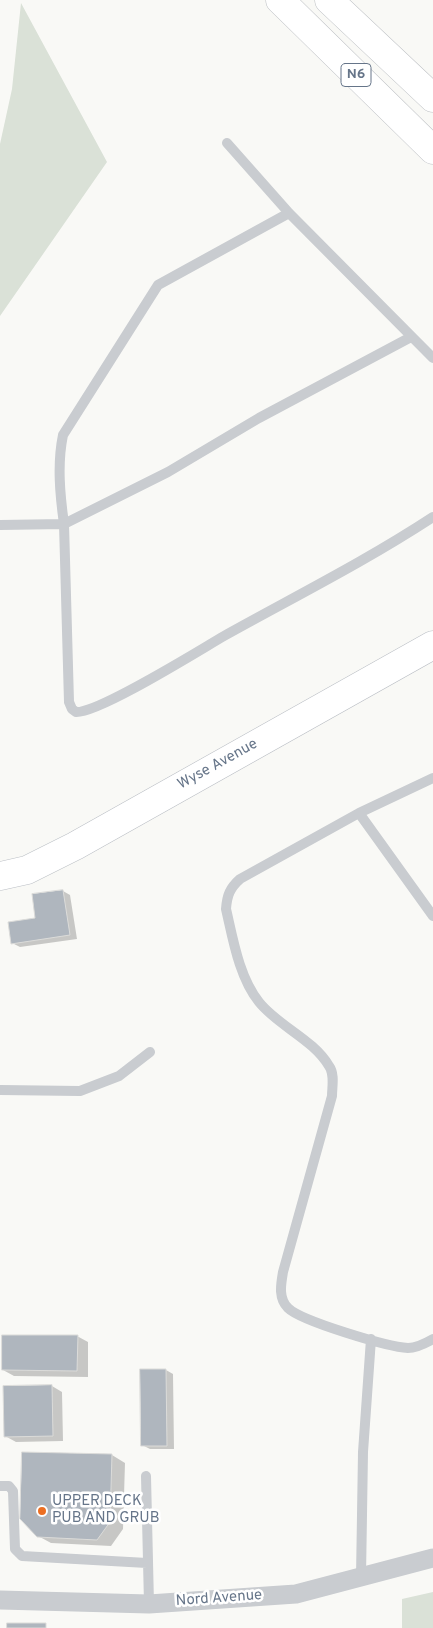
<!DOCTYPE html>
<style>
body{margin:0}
canvas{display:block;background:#f9f9f6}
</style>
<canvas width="433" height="1628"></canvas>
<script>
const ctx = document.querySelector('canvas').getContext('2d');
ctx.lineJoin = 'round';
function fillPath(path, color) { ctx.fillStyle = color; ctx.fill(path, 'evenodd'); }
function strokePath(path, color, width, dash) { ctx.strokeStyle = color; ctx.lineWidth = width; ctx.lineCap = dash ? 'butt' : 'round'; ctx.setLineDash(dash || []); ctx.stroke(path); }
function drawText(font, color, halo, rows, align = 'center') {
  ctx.font = font + ' Overpass,sans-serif'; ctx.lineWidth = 5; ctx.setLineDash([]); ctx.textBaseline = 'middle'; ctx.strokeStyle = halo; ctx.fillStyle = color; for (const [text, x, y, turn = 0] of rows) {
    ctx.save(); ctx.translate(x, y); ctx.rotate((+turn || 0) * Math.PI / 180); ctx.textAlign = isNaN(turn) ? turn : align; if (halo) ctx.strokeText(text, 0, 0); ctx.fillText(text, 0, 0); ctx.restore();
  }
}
fillPath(new Path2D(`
 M21,3l86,159 -107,154v-172l12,-55z
 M433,1592v36h-31v-29z`), '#dae1d7');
fillPath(new Path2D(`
 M63,891l7,4 7,44 -57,8 -8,-4z
 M77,1336l11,6v35l-74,-1 -11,-6z
 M166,1370l7,4 1,75h-24l-8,-4z
 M52,1386l10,6 1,49 -47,1 -11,-6z
 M112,1455l13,8 -2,66 -12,17 -60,-3 -13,-7z`), '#0003');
const building = new Path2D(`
 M63,890l7,45 -59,9 -3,-22 27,-4 -3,-24z
 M2,1335h76l-1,36 -75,-1z
 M140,1369h26l1,77h-26z
 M52,1385l1,51 -49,1 -1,-51z
 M22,1452l90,2 -2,68 -13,18 -60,-3 -17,-18z
 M7,1623h39v5h-39z`);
fillPath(building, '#afb6be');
strokePath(building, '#dbdbd9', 1);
const secondary = new Path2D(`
 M0,876l27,-6 48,-24 358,-201`);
const highway = new Path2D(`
 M280,0l153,150
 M329,0l104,98`);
strokePath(secondary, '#bbbfc5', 29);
strokePath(highway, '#bbbec2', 29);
strokePath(new Path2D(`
 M227,143l62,70 144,145
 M289,213l-131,72 -95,150c-6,29 -3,60 1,89l5,178 3,7 4,3c23,1 122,-61 148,-76 70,-39 142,-75 209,-119
 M0,525l64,-1 104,-52 91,-54 152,-81
 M433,778l-74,35 -119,66c-10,9 -13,16 -14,30 7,30 13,68 33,93 19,24 54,37 70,64 6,8 3,21 3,30l-49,176c-2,12 -5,26 5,36 13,13 100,39 120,40 9,0 18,-5 25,-9
 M359,813l74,103
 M0,1090l80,1 39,-15 31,-24
 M146,1476l3,128
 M0,1486h9l4,5 2,58 7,7 125,7
 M361,1577l2,-125 8,-113`), '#c9ccd0', 10);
strokePath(new Path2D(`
 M0,1600l149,4 147,-10 137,-36`), '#c9ccd0', 19);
strokePath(secondary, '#fff', 28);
strokePath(highway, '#fff', 28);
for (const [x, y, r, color] of [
 [42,1511,5,"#ec6f23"]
]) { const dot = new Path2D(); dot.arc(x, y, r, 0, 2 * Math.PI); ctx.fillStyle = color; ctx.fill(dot); strokePath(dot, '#fff', 2); }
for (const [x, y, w] of [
 [356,75,30]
]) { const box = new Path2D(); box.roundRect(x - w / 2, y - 11.5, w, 23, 4); ctx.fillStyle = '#fff'; ctx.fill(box); strokePath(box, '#667589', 1); }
drawText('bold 14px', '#667589', null, [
 ["N6",356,75]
]);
drawText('15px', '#667589', '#fff', [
 ["Wyse Avenue",218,765,-29],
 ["Nord Avenue",219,1599,-4]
]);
drawText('15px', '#667589', '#fff', [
 ["UPPER DECK",52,1502],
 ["PUB AND GRUB",52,1519]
], 'left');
</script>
